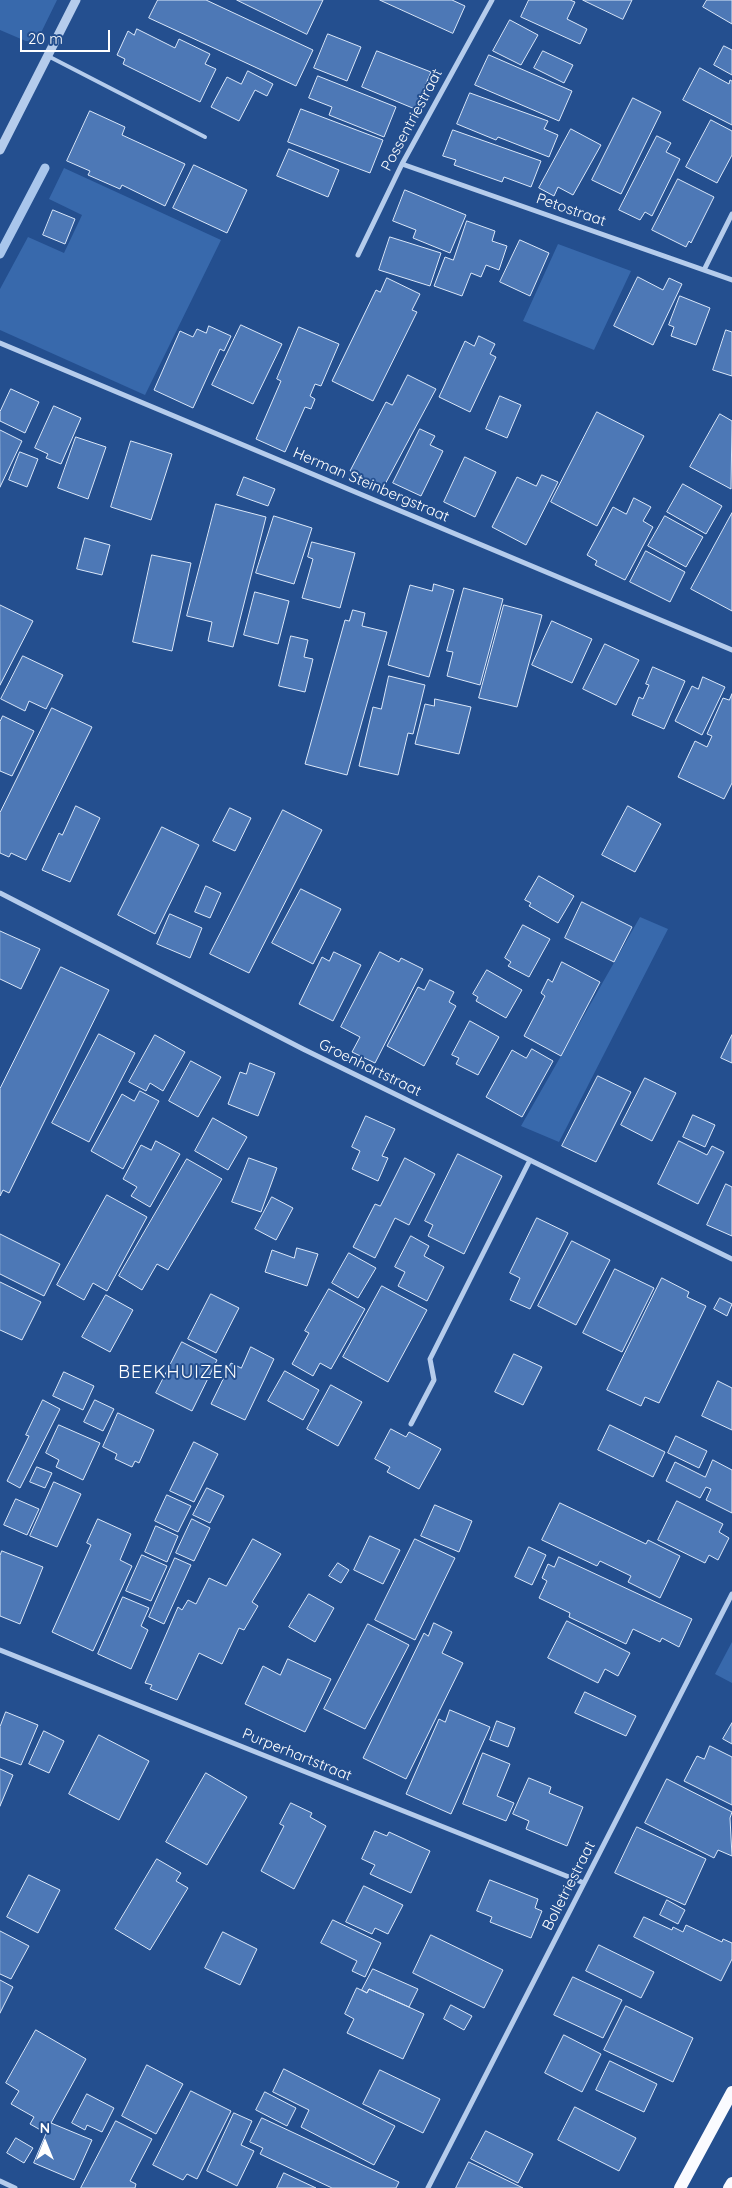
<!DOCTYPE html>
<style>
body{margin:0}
#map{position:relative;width:732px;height:2188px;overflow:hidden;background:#244f8f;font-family:Quicksand,sans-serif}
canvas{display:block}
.north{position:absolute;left:20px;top:2118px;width:50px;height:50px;-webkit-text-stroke:4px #244f8f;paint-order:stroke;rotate:0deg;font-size:14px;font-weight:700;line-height:20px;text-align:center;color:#fff}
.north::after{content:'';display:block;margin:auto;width:18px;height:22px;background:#fff;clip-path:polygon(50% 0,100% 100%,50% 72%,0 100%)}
.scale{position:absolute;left:20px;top:30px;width:90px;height:22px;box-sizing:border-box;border:2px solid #fff;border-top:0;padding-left:6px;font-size:15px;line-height:18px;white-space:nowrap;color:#fff;-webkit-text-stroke:4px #244f8f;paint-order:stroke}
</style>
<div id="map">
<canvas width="732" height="2188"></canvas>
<div class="north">N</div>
<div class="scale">20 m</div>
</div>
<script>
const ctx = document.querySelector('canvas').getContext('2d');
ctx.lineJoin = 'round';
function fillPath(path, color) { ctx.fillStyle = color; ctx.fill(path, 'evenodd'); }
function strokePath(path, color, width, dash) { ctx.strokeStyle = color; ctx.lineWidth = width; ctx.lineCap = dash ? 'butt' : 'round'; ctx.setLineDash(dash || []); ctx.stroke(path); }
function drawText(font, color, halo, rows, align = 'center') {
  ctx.font = font + ' Quicksand,sans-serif'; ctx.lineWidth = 4; ctx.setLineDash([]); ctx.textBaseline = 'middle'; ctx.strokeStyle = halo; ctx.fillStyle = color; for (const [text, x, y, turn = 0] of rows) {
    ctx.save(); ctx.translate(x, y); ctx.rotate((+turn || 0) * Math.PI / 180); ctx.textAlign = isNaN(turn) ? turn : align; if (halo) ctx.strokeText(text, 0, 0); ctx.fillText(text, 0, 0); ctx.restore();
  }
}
fillPath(new Path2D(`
 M0,0h57l-22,45 -35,-15z
 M64,168l157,72 -76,155 -145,-65v-41l28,-52 36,16 18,-38 -33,-16z
 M558,244l73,27 -37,79 -71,-29z
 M640,917l28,12 -109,213 -38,-16z
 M732,1642v41l-17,-9z`), '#3869ac');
strokePath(new Path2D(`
 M0,254l45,-86`), '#a9c6ec', 9);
const building = new Path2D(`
 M158,0h48l107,50 -17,36 -147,-68z
 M237,0h86l-16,34z
 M380,0h72l13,6 -12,27z
 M529,0h41l5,2 -8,17 20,10 -7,15 -59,-27z
 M583,0h49l-9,19z
 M707,0h25v24l-29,-17z
 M510,20l28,15 -17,30 -28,-14z
 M137,29l38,19 4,-9 31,15 -5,10 11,5 -16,33 -77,-38 2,-5 -8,-4 11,-24 6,4z
 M328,34l33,13 -14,34 -33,-13z
 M724,46l8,4v25l-18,-10z
 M377,51l54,21 -16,37 -53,-22z
 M543,51l30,14 -9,18 -30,-15z
 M489,55l83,36 -13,30 -84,-36z
 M700,68l29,16 1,-4 2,1v44l-49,-25z
 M248,71l25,13 -6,12 -12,-6 -16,31 -28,-14 16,-30 14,7z
 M318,76l78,31 -12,30 -55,-22 3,-8 -23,-9z
 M470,93l78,28 -4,8 14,6 -9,22 -51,-20 -2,3 -39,-16z
 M633,98l28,14 -40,82 -29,-14z
 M301,109l82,31 -13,33 -82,-31z
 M90,111l35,16 -3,8 63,29 -20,42 -43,-21 -2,4 -32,-14 2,-4 -23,-10z
 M711,120l21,11v24l-15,28 -31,-16z
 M571,129l30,16 -28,50 -15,-8 -4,9 -15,-8z
 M453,130l88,31 -10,26 -27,-10 -2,5 -48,-17 2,-5 -13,-4z
 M657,136l14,7 -5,9 14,7 -28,57 -7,-4 -5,8 -21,-10z
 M289,149l50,21 -11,27 -51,-21z
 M194,165l53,25 -20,43 -54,-25z
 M678,179l36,18 -23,46 -2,-2 -3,6 -34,-17z
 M405,190l61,25 -16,38 -37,-15 3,-8 -23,-9z
 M53,210l22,9 -10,25 -22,-9z
 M467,221l28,10 -3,10 15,5 -8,24 -13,-5 -5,12 -10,-4 -9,23 -28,-10 11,-29 8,3z
 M390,237l51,16 -11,33 -51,-16z
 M520,240l29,13 -19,43 -30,-14z
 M638,277l25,13 6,-12 13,6 -29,61 -39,-19z
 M387,278l33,16 -8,16 5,2 -44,89 -41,-20 44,-91 4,2z
 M680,296l30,12 -14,37 -25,-9 3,-9 -5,-2z
 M241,325l41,19 -29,60 -41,-19z
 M209,326l22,10 -7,15 -4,-2 -27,59 -39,-18 26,-59 13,6 4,-8 9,4z
 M299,327l40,17 -18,42 -6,-2 -5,12 5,3 -4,10 -6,-2 -20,45 -29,-13 25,-58 -4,-2z
 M726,330l6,2v44l-19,-6z
 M479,336l16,8 -5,10 6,3 -26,55 -31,-15 26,-56 9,5z
 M408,375l28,14 -53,99 -33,-17 36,-69 6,3z
 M11,389l28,13 -14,31 -25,-12v-9z
 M500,396l21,9 -14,33 -21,-9z
 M54,406l27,12 -20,46 -15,-6 2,-4 -13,-6z
 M597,412l47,24 -47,90 -46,-24z
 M720,414l12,7 -1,68 -41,-22z
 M420,429l15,7 -5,9 13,6 -22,45 -28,-13z
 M0,430l22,11 -22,46z
 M76,437l30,10 -18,52 -30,-11z
 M131,441l41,13 -21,66 -40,-13z
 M20,452l18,7 -11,28 -18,-7z
 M465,457l31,15 -21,45 -31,-15z
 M542,475l16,7 -32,63 -34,-18 25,-50 19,9z
 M244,477l31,12 -7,17 -31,-11z
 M683,484l39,22 -16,28 -39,-22z
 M634,498l17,9 -8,14 10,6 -28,53 -30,-15 2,-4 -10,-6 26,-48 13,7z
 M216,504l50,13 -33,130 -25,-6 4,-19 -25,-6z
 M732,513v98l-41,-22z
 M274,516l38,12 -18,56 -38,-11z
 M665,516l38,21 -17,30 -38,-21z
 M85,538l25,7 -8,30 -25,-6z
 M312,542l43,11 -15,55 -38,-10 11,-39 -5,-2z
 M646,551l39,21 -15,30 -40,-20z
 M152,555l39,8 -19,88 -39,-9z
 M434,584l20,6 -25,87 -41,-12 22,-80 22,6z
 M464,588l39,11 -23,86 -33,-9 6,-24 -6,-1z
 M255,592l34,9 -11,43 -34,-9z
 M0,605l33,16 -33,64z
 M504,605l38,10 -25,92 -38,-9z
 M353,610l12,3 -3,13 25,6 -40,143 -42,-11 40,-144 4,1z
 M552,621l40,18 -20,44 -40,-18z
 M291,636l17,4 -4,17 9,2 -8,33 -26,-6z
 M605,644l34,16 -23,45 -33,-16z
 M23,656l40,19 -17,34 -17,-8 -4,10 -24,-12z
 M653,667l32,14 -21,48 -32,-14 7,-18 4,2 6,-14 -3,-1z
 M389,676l36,9 -12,49 -5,-1 -10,42 -39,-9 14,-59 8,2z
 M703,677l22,10 -23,48 -27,-14 17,-35 6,3z
 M732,694v89l-8,16 -46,-22 17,-36 12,6 5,-11 -5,-2 16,-36 6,2z
 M435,699l36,8 -12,47 -44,-10 10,-40 9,2z
 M52,708l40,19 -66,133 -15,-7 -2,4 -9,-4v-40z
 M3,716l31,15 -22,45 -12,-5v-49z
 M76,806l24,12 -30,64 -28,-12 17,-37 3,2z
 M628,806l33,18 -26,48 -33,-17z
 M230,808l21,10 -16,33 -22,-10z
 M283,810l39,20 -73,143 -39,-19z
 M162,827l37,18 -44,89 -37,-19z
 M539,876l35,20 -16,27 -29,-17 2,-3 -6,-3z
 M206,886l15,7 -11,25 -15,-6z
 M301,889l40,20 -28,55 -41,-21z
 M582,902l50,25 -18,35 -49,-24z
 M170,914l32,14 -12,30 -33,-14z
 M523,925l27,14 -21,38 -21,-11 3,-4 -6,-4z
 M0,931l40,18 -19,40 -21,-10z
 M334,952l27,13 -28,56 -34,-17 23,-47 7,4z
 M380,952l19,10 2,-4 22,11 -48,94 -23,-11 8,-15 -19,-10z
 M562,962l38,20 -39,74 -37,-20 21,-40 -4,-3 7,-14 4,3z
 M61,967l48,23 -100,203 -6,-3 -3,6v-107z
 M487,970l35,20 -16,28 -30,-17 2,-4 -5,-3z
 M430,980l24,12 -5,10 7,4 -32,60 -37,-20 31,-59 6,3z
 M470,1021l29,16 -21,38 -22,-11 3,-6 -7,-3z
 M99,1034l36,19 -46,89 -37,-19z
 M155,1035l30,17 -22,39 -13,-8 -4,8 -17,-9z
 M732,1035v28l-11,-5z
 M532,1049l21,12 -31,56 -36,-20 26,-47 14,8z
 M191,1061l30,16 -23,40 -29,-16z
 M250,1063l25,10 -17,43 -30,-12 12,-32 6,2z
 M598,1076l33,16 -35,70 -34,-16z
 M645,1078l31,15 -24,48 -31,-16z
 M140,1091l19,10 -36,68 -32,-18 31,-57 12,7z
 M693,1115l22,10 -10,22 -22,-10z
 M366,1116l29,13 -13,27 6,2 -10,23 -26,-12 8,-18 -8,-4z
 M213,1118l34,19 -19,33 -33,-19z
 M156,1141l24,13 -30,53 -19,-11 6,-9 -14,-8 18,-34 10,5z
 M679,1141l28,14 5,-9 12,6 -26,52 -40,-20z
 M458,1154l44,22 -38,78 -36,-18 5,-11 -8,-4z
 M249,1158l28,10 -16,44 -29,-10z
 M405,1158l30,16 -26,51 -14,-7 -20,40 -22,-11 22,-43 5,2z
 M187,1159l35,20 -54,91 -11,-6 -15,26 -23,-14z
 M726,1184l6,3v49l-25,-11z
 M107,1195l40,22 -40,74 -14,-8 -9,17 -27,-15z
 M272,1197l21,11 -17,32 -21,-11z
 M537,1218l31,15 -38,76 -20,-9 10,-22 -10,-5z
 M0,1234l60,30 -16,32 -44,-22z
 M411,1236l18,10 -5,10 20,11 -17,34 -29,-15 7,-14 -10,-5z
 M572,1241l38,19 -34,65 -38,-19z
 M297,1248l21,6 -11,32 -42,-14 7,-22 22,8z
 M349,1253l27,15 -18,30 -26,-15z
 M615,1269l39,19 -32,64 -39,-19z
 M662,1278l27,14 -2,5 19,9 -47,97 -14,-6 -4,9 -34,-16z
 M0,1282l41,20 -19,38 -22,-10z
 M382,1286l45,24 -39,72 -45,-25z
 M329,1289l36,20 -34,60 -11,-6 -7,13 -21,-12 17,-31 -4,-2z
 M211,1294l28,14 -23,45 -28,-14z
 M106,1295l27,15 -23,42 -28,-15z
 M720,1298l12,6 -5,12 -13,-7z
 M182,1342l35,18 -25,51 -36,-18z
 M251,1347l23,12 -29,61 -34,-16 20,-41 10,5z
 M514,1354l28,13 -19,38 -28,-13z
 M285,1371l34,19 -16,30 -35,-19z
 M64,1372l30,14 -11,24 -30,-14z
 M718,1381l14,7v42l-30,-14z
 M331,1385l31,17 -24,44 -31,-17z
 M43,1400l17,9 -40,79 -13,-7 22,-45 -3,-1z
 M95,1400l19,9 -11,22 -19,-9z
 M118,1413l36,17 -15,33 -4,-2 -3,6 -17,-8 2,-5 -14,-7z
 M59,1425l41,18 -17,37 -27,-13 3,-7 -13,-7z
 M610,1425l55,27 -12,25 -55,-27z
 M391,1429l15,8 3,-5 32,17 -22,40 -32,-17 3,-5 -15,-8z
 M676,1436l31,15 -8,17 -31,-15z
 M194,1442l24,12 -24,48 -24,-11z
 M713,1460l19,10v43l-26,-13 5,-11 -5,-2 -6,11 -34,-17 9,-19 30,15z
 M37,1467l15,6 -7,15 -15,-6z
 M54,1482l27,12 -24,53 -27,-11z
 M207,1488l17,8 -14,27 -17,-8z
 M167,1495l24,11 -13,26 -23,-11z
 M16,1499l23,10 -12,26 -23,-10z
 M677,1501l46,23 -4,8 10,6 -11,22 -9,-5 -4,8 -47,-23z
 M560,1503l86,41 2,-4 32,16 -20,42 -32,-16 3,-6 -31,-15 -3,5 -55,-26z
 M435,1505l37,16 -13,31 -38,-16z
 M98,1519l33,15 -11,26 12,6 -39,85 -41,-19 39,-87 -4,-2z
 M192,1519l18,9 -16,33 -18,-8z
 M156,1526l22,10 -11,26 -22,-10z
 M370,1536l30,14 -17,34 -29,-14z
 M253,1539l28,15 -29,48 6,4 -14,24 -5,-2 -17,36 -23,-11 -22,47 -27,-11 2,-4 -7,-2 33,-76 4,3 6,-10 8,4 13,-26 17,8z
 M415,1539l40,19 -40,82 -40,-20z
 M529,1547l17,8 -14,30 -17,-8z
 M2,1551l41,16 -23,57 -20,-8v-60z
 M142,1555l25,11 -16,35 -25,-10z
 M559,1557l133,62 -13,28 -17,-9 -2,4 -27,-13 -7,15 -57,-27 1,-4 -31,-15 8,-17 -5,-3 6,-14 6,3z
 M175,1558l16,7 -27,59 -15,-7z
 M338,1563l11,7 -8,13 -12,-7z
 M309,1594l25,14 -19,34 -26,-15z
 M123,1597l26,11 -8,18 7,4 -17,39 -33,-15z
 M567,1621l63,32 -12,23 -13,-7 -7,14 -50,-25z
 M434,1623l18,9 -10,21 21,10 -57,116 -43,-21 61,-125 4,3z
 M368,1624l41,21 -44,84 -41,-20z
 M288,1659l43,20 -26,53 -60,-28 18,-38 17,9z
 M585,1692l51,24 -10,20 -51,-23z
 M450,1710l40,17 -39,87 -45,-20 33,-75 6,3z
 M6,1712l32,13 -17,40 -21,-8v-30z
 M497,1721l18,7 -7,19 -18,-7z
 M732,1723v21l-9,-5z
 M44,1731l20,10 -15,32 -20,-9z
 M99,1735l50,26 -30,59 -50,-26z
 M710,1746l22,11v48l-48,-24 13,-25 7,3z
 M483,1753l27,11 -13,32 17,7 -8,18 -43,-17z
 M0,1769l13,6 -13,31z
 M206,1773l41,24 -40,68 -41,-23z
 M529,1778l22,9 -2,6 34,14 -16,39 -41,-17 3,-8 -16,-7z
 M667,1779l65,33 -2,6 2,38 -14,-6 -4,8 -69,-35z
 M291,1803l21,10 -2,4 16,9 -32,63 -33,-18 23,-45 -4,-2z
 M637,1827l69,32 -21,46 -70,-32z
 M375,1831l12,5 2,-4 41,19 -19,42 -41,-19 5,-9 -13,-6z
 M157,1859l24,14 -5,8 12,7 -38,62 -35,-21z
 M29,1875l31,15 -22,43 -31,-16z
 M490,1880l48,19 -3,9 7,3 -11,27 -41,-16 2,-5 -15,-6z
 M364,1886l39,19 -15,29 -13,-6 -3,6 -26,-12z
 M667,1900l18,10 -7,14 -18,-9z
 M644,1917l28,13 1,-3 10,5 3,-7 36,17 1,-3 9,4v16l-11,22 -87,-44z
 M333,1920l48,23 -16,34 -13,-6 5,-10 -36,-18z
 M0,1931l29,15 -18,33 -11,-5z
 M223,1932l34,17 -17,36 -35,-17z
 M431,1935l72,35 -19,38 -71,-35z
 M599,1945l55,27 -13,26 -55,-27z
 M373,1969l45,20 -9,18 -40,-18 -2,4 -5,-3z
 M573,1977l49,23 -19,38 -49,-23z
 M0,1980l13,7 -13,26z
 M357,1988l10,5 2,-4 55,25 -21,45 -56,-26 7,-14 -9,-5z
 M451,2005l21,11 -8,14 -20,-11z
 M626,2006l67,32 -20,44 -69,-32z
 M36,2030l50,29 -35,64 -7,9 -14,-8 4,-7 -23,-13 8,-13 -13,-8z
 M564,2035l37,19 -19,38 -37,-19z
 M610,2061l47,23 -13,28 -48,-22z
 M147,2065l36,19 -27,50 -34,-18z
 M284,2069l111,57 -21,39 -73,-38 8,-17 -36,-18z
 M380,2070l60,29 -17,34 -60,-29z
 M191,2091l40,20 -34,68 -10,-5 -4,6 -30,-15z
 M265,2092l31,16 -9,18 -31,-16z
 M87,2094l27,14 -12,24 -15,-7 -2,5 -13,-7z
 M575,2107l61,31 -17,33 -61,-31z
 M234,2113l18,8 -11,24 13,6 -17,35 -30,-15z
 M262,2118l137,64 -3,6h-64l-72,-34 3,-6 -13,-6z
 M116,2121l36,18 -22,42 6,3 -1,4h-54z
 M51,2123l41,17 -18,40 -40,-17z
 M486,2131l47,23 -15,29 -47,-24z
 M16,2138l17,10 -9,15 -17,-10z
 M469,2162l54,26h-67z
 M284,2173l32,15h-39z`);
fillPath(building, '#4d78b6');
strokePath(building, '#dae7f9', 1);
strokePath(new Path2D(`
 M48,56l157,81`), '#b5ccec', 4);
strokePath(new Path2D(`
 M402,164l330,116
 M358,255l44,-91 90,-164
 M704,270l28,-56
 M0,343l732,307
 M0,893l303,156 429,210
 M411,1424l23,-44 -4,-21 100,-199
 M0,1650l584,233
 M0,2181l15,7
 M428,2188l304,-594`), '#b5ccec', 5);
strokePath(new Path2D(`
 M0,150l76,-150`), '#b5ccec', 9);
strokePath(new Path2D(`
 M680,2188l52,-96
 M729,2188l3,-5`), '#fafbff', 12);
drawText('15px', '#fff', '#244f8f', [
 ["Possentriestraat",412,120,-62],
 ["Petostraat",571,210,19],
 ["Herman Steinbergstraat",371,485,23],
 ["Groenhartstraat",370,1068,26],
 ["Purperhartstraat",297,1755,22],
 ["Bolletriestraat",569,1886,-63]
]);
ctx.letterSpacing = '1px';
drawText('18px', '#fff', '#244f8f', [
 ["BEEKHUIZEN",178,1373]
]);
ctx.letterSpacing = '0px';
</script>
